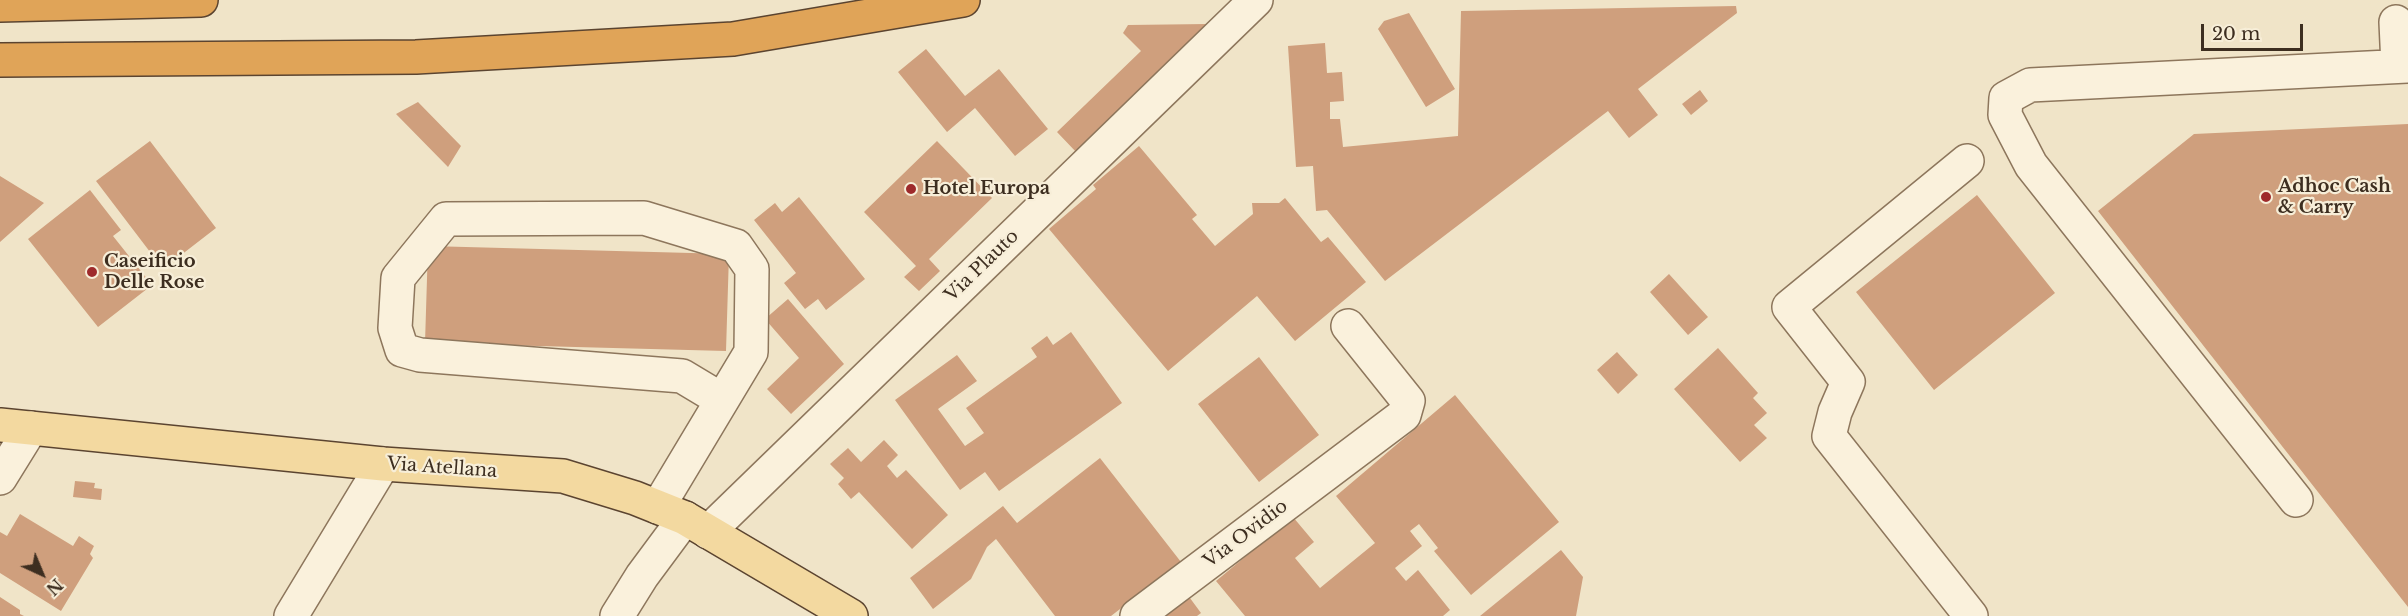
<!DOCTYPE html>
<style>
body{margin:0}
#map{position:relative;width:2408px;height:616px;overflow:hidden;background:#f0e4c8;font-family:"Libre Baskerville",serif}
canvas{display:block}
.north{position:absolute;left:12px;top:544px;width:60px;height:60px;-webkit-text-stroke:4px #f7eed8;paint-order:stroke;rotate:136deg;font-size:16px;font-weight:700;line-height:24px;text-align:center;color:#3d2e20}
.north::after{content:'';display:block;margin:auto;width:21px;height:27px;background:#3d2e20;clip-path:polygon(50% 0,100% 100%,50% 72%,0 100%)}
.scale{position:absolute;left:2201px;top:24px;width:102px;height:27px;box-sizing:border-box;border:3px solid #3d2e20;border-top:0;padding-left:8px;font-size:18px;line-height:21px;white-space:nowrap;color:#3d2e20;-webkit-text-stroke:4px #f7eed8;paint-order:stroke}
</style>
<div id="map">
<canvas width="2408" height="616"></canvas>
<div class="north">N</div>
<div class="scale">20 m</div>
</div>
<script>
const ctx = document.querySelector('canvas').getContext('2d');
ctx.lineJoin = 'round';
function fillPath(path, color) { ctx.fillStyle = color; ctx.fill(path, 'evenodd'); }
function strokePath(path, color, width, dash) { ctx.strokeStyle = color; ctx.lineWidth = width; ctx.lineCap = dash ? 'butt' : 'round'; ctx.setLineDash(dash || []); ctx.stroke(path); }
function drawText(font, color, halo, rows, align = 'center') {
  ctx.font = font + ' "Libre Baskerville",serif'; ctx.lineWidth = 4.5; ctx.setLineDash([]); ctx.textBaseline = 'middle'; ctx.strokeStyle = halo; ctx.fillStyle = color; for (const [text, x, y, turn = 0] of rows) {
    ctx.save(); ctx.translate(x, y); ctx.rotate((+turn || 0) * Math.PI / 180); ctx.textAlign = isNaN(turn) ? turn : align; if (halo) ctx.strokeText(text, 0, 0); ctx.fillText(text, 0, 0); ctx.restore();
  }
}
fillPath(new Path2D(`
 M1736,6l1,7 -99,76 20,26 -29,23 -21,-27 -223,170 -58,-71 -11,1 -3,-45 -17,1 -8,-121 37,-3 2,30 15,-1 2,29 -14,1v17h10l3,28 115,-11 3,-125z
 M1409,13l46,76 -29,18 -48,-78 6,-8z
 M1207,24l-46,48 -84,81 -20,-21 84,-81 -18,-18 5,-8z
 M926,49l39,47 34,-27 49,60 -33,27 -40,-48 -28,24 -49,-60z
 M1700,90l8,11 -17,14 -9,-11z
 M418,102l43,44 -13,21 -52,-53z
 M2408,124v483l-310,-396 96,-77z
 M150,141l66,87 -53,41 -67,-88z
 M937,141l55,57 -63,61 11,12 -21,20 -15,-14 12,-11 -52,-54z
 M1139,146l58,69 -5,4 23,27 38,-32 -1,-11h27l6,-5 36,44 7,-5 38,45 -71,59 -38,-45 -89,75 -119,-142 47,-40 -3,-4z
 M0,176l44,27 -44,39z
 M90,190l31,40 -8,6 39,49 -54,42 -70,-88z
 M1977,195l78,98 -121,97 -78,-98z
 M799,197l66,82 -39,31 -8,-11 -13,10 -21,-26 12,-10 -42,-53 21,-17 7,9z
 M428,246l301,8 -3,97 -301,-8z
 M1669,274l39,43 -20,18 -38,-43z
 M788,299l56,65 -53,50 -24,-25 32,-31 -34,-39z
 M1071,332l51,71 -123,88 -14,-19 -25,18 -65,-90 62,-45 20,26 -39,28 27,37 19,-13 -18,-25 71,-51 -6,-9 16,-12 6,9z
 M1718,348l40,45 -5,5 14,15 -13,12 13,13 -27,24 -66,-73z
 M1617,352l21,23 -20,19 -21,-24z
 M1259,357l60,78 -60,47 -61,-78z
 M1455,395l104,127 -88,73 -37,-44 4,-3 -19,-24 -9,7 12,15 -27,22 11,13 12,-11 32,40 -7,6h-198l-29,-35 77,-64 21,25 -19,16 25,30 55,-45 -39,-47z
 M884,440l14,15 -11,11 10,12 9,-8 42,45 -36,34 -53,-57 -8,7 -13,-15 6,-6 -14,-14 18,-16 13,14z
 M1100,458l81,104 -70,54h-56l-59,-77 -9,8 -16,32 -38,30 -23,-31 93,-72 14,17z
 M75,481l20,2 -1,5 8,1 -1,11 -28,-3z
 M20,514l53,32 6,-10 15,10 -4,8 3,4 -32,53 -61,-38v-41l7,4z
 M1561,550l22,27 -7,39h-96z
 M1187,594l14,19 -4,3h-41z
 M0,597l20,13v4l4,2h-24z`), '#cf9f7d');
const minor = new Path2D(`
 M2396,22l2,44
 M1967,161l-178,146 59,75 -13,30 -6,24 142,180
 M0,478l31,-50
 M2296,500l-265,-335 -26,-50 1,-17 24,-13 378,-19
 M658,507l93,-155 1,-83 -16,-23 -92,-28 -198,1 -48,59 -3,50 7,22 18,5 262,21 40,24
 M708,532l548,-532
 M291,616l92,-152
 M617,616l25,-40 43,-58
 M1137,616l267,-201 4,-14 -60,-75`);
const major = new Path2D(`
 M0,425l383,39 180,12 72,22 50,20 166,98`);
const highway = new Path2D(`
 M0,5l201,-5
 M0,60l416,-3 317,-18 230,-39`);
strokePath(minor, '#8d765c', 36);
strokePath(major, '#5b4430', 36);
strokePath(highway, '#5b4430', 36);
strokePath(minor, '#faf1dc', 33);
strokePath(major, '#f3d9a0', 33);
strokePath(highway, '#e0a458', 33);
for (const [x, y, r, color] of [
 [911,189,6,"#9e2a2b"],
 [2266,197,6,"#9e2a2b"],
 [92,272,6,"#9e2a2b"]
]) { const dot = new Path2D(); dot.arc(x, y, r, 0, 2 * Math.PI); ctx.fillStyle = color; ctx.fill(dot); strokePath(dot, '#f7eed8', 2); }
drawText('bold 18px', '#3d2e20', '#f7eed8', [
 ["Adhoc Cash",2278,187],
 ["& Carry",2278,208],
 ["Hotel Europa",923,189],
 ["Caseificio",104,262],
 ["Delle Rose",104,283]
], 'left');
drawText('18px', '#3d2e20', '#f7eed8', [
 ["Via Plauto",982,266,-44],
 ["Via Atellana",442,468,4],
 ["Via Ovidio",1246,534,-37]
]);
</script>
